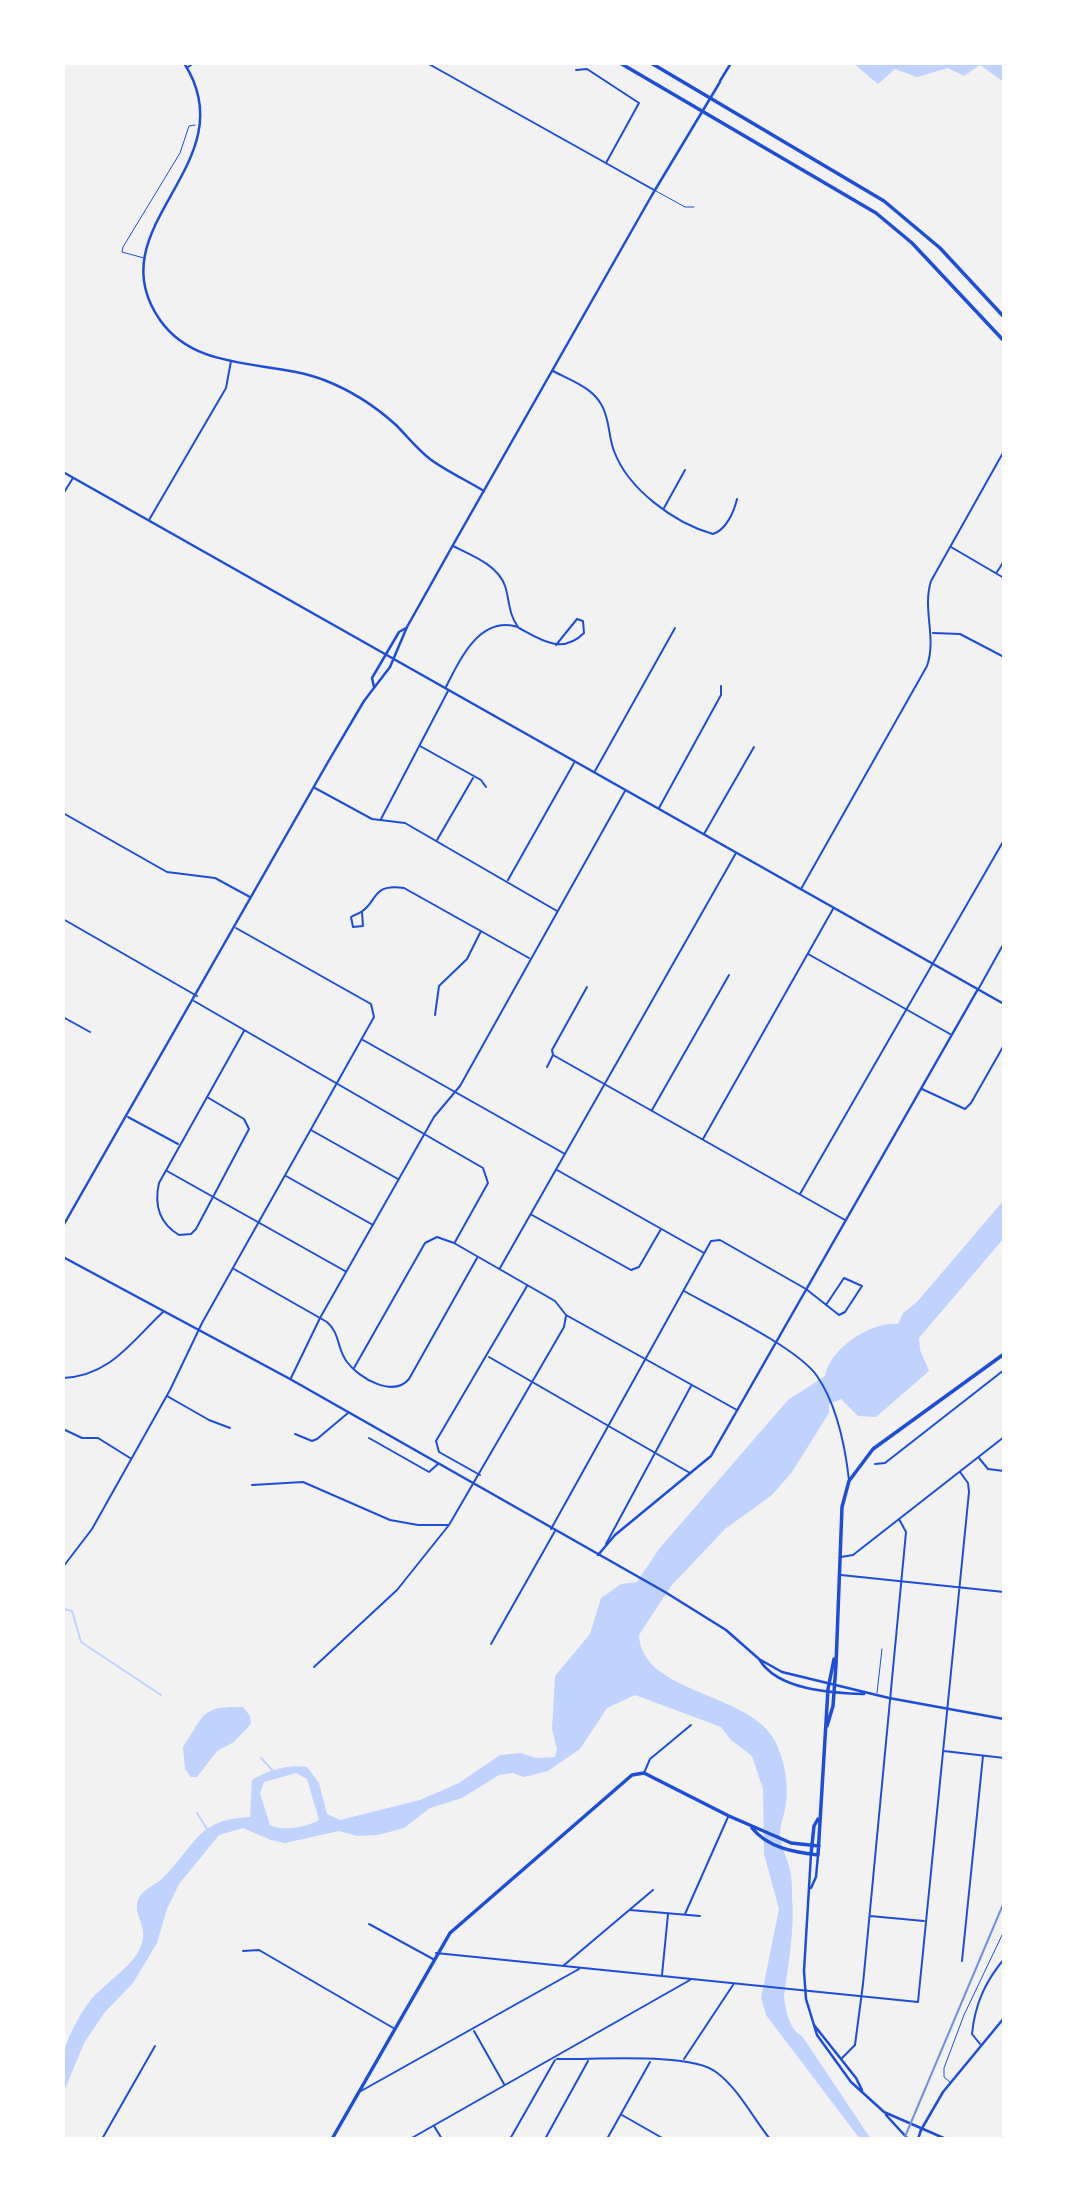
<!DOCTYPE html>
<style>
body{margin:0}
#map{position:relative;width:1067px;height:2202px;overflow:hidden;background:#f2f2f2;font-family:"Noto Sans",sans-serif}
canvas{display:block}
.frame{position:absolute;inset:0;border:65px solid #fff;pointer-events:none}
</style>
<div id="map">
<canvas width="1067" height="2202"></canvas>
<div class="frame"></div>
</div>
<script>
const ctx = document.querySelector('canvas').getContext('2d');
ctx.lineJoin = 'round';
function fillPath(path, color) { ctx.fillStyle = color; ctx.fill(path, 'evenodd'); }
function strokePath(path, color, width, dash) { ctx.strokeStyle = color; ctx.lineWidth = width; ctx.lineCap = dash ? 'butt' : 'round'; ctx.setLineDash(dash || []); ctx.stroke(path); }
fillPath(new Path2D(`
 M853,63h151v19l-24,-17 -16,11 -16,-8 -31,9 -22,-8 -17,15z
 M1004,1200v38l-85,100 1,12 9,21 -53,46 -18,-1 -17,-17 -12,5v9l-37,59 -20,23 -47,34 -54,57 -32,49c2,59 111,57 136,106 9,17 14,43 11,62 -1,11 -6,21 -6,31 1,14 7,23 10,36 2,8 2,18 2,27 3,31 -4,69 -8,100 2,14 5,32 18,39l69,103h-11l-94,-124 -5,-17 18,-89 -15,-55 -1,-65 -11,-33 -21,-16 -10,-13 -86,-32 -28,13 -27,41 -32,22 -24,6 -12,-4 -13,2 -37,23 -32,10 -26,20 -26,7 -21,1 -18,-5 -54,12 -14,-3 -28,-12 -24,7 -40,49 -12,25 -10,34 -24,40 -28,29 -21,31 -21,51c0,-12 -2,-26 0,-38 4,-19 19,-47 32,-61 14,-14 31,-25 42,-41 17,-26 -7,-38 2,-56 5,-10 17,-13 24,-20 33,-33 34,-59 87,-61l2,-37c16,-10 36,-16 55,-13l12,16 8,31 13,6 80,-20 39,-17 41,-28 21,-2 15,5 19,-1 2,-8 -5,-20 3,-53 35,-42 11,-36 20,-14 16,-2 22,-33 129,-149 37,-24c5,-28 47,-55 73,-52l5,-11 14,-11zM296,1773l11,6 12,41c-12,7 -37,12 -49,5l-10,-32 4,-11z
 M243,1707l7,9 1,8 -17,18 -17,9 -20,26h-6l-6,-8 -2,-22c22,-32 16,-41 60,-40z`), '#bfd3fe');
strokePath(new Path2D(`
 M63,1609l9,2 9,31 80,53
 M261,1758l14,15
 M197,1813l10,16`), '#bfd3fe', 2);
strokePath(new Path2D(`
 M656,191l29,16h9
 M144,258l-22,-6 1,-5 57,-94 9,-27 6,-1
 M877,1693l5,-44
 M950,2082l-6,-5v-9l20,-53 40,-84`), '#1d4ed8', 1);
strokePath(new Path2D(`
 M427,63l227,127
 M188,67l6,-4
 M576,70l11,-1 52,34 -33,60
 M553,371c17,9 38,16 48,33 9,14 7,32 13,47 14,38 60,72 99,83 13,-4 21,-22 24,-35
 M63,494l10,-16
 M664,508l21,-38
 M149,520l77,-132 5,-27
 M951,547l53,31
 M997,572l7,-11
 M519,628c22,12 43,27 65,5l-1,-12 -6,-2 -21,26
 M933,633l27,1 44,23
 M446,687c13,-27 34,-72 72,-60 -10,-14 -8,-26 -13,-41 -7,-21 -34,-31 -52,-40
 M420,746l61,34 5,7
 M595,771l80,-143
 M315,788l57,31 33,4 152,88
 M659,808l62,-113v-9
 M63,813l104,59 48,6 35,19
 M381,819l67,-128
 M704,834l50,-87
 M437,840l36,-62
 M508,880l66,-117
 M801,889l126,-223c10,-29 -5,-56 4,-85l73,-130
 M362,912l1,14 -10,1 -2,-10c3,-2 7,-3 10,-5 17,-10 10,-29 43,-24l125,70
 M63,919l134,77
 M808,954l142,80
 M979,988l25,-45
 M194,1001l289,167 5,15 -33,59
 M435,1015l4,-29 28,-27 14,-28
 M63,1017l27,15
 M363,1040l202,114
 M553,1055l292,165
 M547,1067l6,-12 -1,-5 35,-63
 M922,1089l43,20 6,-6 33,-58
 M207,1097l37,22 5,10 -53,100 -5,5 -12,1c-20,-12 -25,-30 -20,-52l85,-152
 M652,1110l77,-135
 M128,1117l50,27
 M311,1130l87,49
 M703,1139l130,-230
 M557,1170l147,83
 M167,1171l178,100
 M286,1176l87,49
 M800,1194l204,-354
 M532,1215l99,55 8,-3 22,-38
 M500,1268l236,-415
 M234,1269l93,53c13,11 10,27 20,40 12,16 46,36 62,17l68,-121
 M684,1291c32,18 114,57 133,85 20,29 28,69 32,104
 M489,1357l201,116
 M354,1368l71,-125 12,-6 17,6 101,58 11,14 171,95
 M63,1378c47,-2 68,-36 100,-66
 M291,1378l29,-60 114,-201 26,-31 165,-295
 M167,1396l42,24 21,8
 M63,1429l19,9h16l32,20
 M295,1434l17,7 5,-2 31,-26
 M369,1438l60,34 9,-8
 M979,1458l9,11 16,2
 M875,1464l10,-1 119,-93
 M480,1475l-41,-23 -3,-11 91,-155
 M252,1485l51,-3 87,38 28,5h30
 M551,1529l160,-288 9,-1 86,49 33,26 6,-3 17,-26 -18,-8 -18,27
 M606,1544l85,-158
 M841,1557l12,-2 151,-118
 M63,1567l29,-38 78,-139 32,-67 172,-306 -3,-13 -135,-76
 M841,1575l163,17
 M491,1644l64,-113
 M314,1667l83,-77 52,-65 115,-198 2,-11
 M944,1751l60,7
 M644,1773l6,-14 41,-34
 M630,1910l70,6
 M685,1914l43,-97
 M870,1916l54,5
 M369,1924l64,35
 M243,1951l16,-1 136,79
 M436,1953l482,49 51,-510 -1,-9 -8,-11
 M962,1961l21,-205
 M563,1966l90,-76
 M662,1975l6,-61
 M474,2031l30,53
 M980,2044l-8,-10c3,-30 13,-52 32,-75
 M842,2058l13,-13 8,-61 43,-452 -7,-13
 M557,2059c37,1 133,-7 159,13 22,16 37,46 54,67
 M684,2059l49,-74
 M361,2091l218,-122
 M622,2115l42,24
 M434,2126l8,13
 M102,2139l53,-93
 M410,2139l280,-159
 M510,2139l45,-79
 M545,2139l43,-78
 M607,2139l43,-77`), '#1d4ed8', 2);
strokePath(new Path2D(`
 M184,63c65,101 -90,163 -24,257 37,53 109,39 164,60 26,10 51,26 72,45 11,11 21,24 34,34 16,12 36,21 54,32
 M720,81l11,-18
 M598,1555l17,-20 96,-79 267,-467
 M921,2130l22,-38 61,-74`), '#1d4ed8', 2.5);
strokePath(new Path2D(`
 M63,472l941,532
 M374,687l-2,-9 27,-46 7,-4
 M63,1226l265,-464 36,-61 26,-34 17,-40 46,-82 199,-350 68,-113
 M63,1257l227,122 375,213 61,38 33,29 23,13 107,26 115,21
 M759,1659c18,31 72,34 105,35
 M811,1854l-7,117 2,28 11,36 34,47 33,30 62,27
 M811,1888l5,-11 2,-22
 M814,2025l42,53 6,12
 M886,2115l22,24
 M918,2139l3,-9
 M1000,2139l4,-2`), '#1d4ed8', 2.5);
strokePath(new Path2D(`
 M827,1726l6,-20 3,-41 6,-158 7,-26 24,-32 131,-95
 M752,1828c16,20 42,24 66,27l10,-166 6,-30
 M811,1854l3,-28 4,-7
 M332,2139l118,-206 182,-158 12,-2 85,43 62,27 28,3`), '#1d4ed8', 3.5);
strokePath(new Path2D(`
 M620,63l256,150 36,30 92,98
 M651,63l233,138 56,47 64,69`), '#1d4ed8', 3.5);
strokePath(new Path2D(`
 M904,2139l100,-237`), '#7290e2', 2);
</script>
